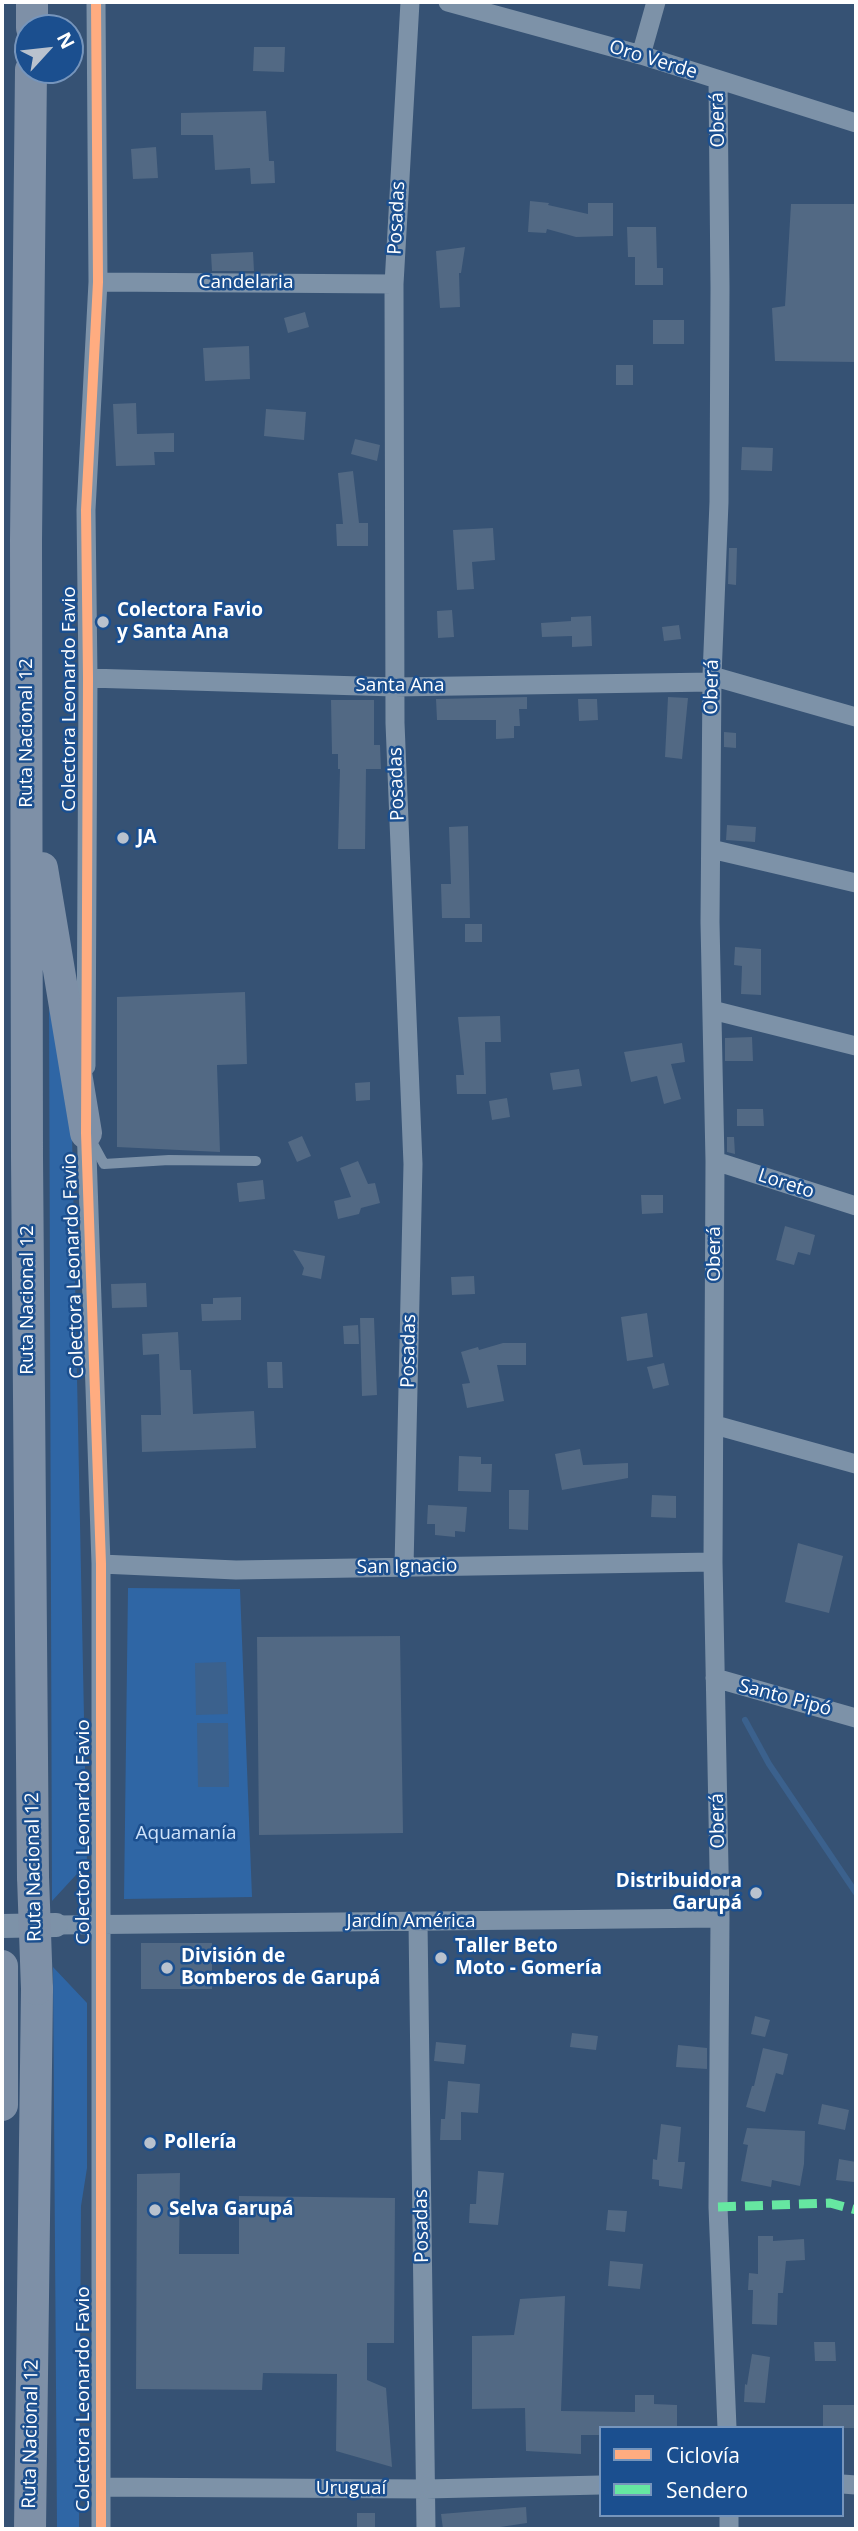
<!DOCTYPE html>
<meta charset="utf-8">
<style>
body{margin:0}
#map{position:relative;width:858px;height:2531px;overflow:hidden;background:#365274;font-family:"Open Sans",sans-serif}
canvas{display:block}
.frame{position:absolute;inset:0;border:4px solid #fff;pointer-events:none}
.legend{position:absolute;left:599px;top:2426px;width:245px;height:91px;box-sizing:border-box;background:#1b4f8f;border:2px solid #7695bc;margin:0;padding:9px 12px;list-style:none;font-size:21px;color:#fff}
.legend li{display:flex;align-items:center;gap:14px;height:35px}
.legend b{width:35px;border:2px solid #7695bc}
.north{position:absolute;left:14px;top:14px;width:70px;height:70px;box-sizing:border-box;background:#1b4f8f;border:2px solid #7695bc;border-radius:50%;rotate:63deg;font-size:19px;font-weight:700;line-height:28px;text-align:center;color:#fff}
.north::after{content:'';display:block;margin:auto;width:24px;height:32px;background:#b9c2ce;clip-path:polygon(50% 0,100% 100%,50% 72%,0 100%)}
</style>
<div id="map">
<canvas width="858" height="2531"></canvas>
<div class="frame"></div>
<ul class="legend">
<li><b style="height:9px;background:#ffac80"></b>Ciclovía</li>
<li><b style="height:9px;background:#66e7a1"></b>Sendero</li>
</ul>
<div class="north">N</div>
</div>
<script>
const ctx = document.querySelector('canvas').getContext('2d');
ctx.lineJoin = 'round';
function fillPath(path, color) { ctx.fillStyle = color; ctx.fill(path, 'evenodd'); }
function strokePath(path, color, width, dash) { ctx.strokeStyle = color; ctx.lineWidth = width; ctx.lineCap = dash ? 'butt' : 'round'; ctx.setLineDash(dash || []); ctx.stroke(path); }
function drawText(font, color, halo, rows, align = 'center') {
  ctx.font = font + ' "Open Sans",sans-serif'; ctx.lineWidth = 5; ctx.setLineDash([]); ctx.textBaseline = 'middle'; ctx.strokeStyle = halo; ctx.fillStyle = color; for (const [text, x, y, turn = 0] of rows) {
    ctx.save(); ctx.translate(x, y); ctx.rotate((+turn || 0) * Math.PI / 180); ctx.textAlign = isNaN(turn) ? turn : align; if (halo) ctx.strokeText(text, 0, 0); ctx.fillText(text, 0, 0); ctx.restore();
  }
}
fillPath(new Path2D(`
 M49,999l22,86 16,778 -35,38z
 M128,1588l112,1 12,308 -128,2z
 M53,1967l34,36v165l-6,38 -2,323h-22z`), '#2f66a5');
fillPath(new Path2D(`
 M226,1662l2,52 -32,1 -1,-52z
 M197,1723h31l1,64h-31z`), '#3b618d');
strokePath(new Path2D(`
 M745,1720l24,44 87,129`), '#3b618d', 6);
fillPath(new Path2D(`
 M254,47h31l-1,25 -31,-1z
 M266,111l3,50h5l1,22 -24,1 -1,-16 -35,2 -2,-35h-32v-22z
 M156,147l2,31 -25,1 -2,-30z
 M530,201l19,2 -1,2 40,9v-11h25v33l-37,1 -29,-8 -1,4 -18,-1z
 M791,204h65v158l-81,-1 -3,-53 13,-2z
 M627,227h29l1,41h6v17h-28v-28h-7z
 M465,247l-4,26h-2l1,34 -20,1 -4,-57z
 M253,252l1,19h-42l-1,-17z
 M305,312l4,15 -21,6 -4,-15z
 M653,320h31v24h-31z
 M249,346l1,33 -45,2 -2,-33z
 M616,365h17v20h-17z
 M136,403l1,31 37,-1v19h-20l1,13 -39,1 -3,-62z
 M266,409l40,3 -2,28 -40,-4z
 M355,439l25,6 -3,16 -26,-7z
 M742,447l31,1 -1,23 -31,-1z
 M353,471l6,52h9v23h-31l-1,-22h7l-5,-51z
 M493,528l2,32 -23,2 2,27 -17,1 -4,-60z
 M729,548h8l-1,37 -8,-1z
 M452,610l2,27 -16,1 -1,-27z
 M591,616l1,30 -20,1v-11l-30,1 -1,-14 30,-2v-4z
 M679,625l2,14 -17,2 -2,-14z
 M527,697v12h-8l1,17h-6v12l-18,1v-19h-59l-1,-21z
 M668,697l20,1 -6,61 -17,-2z
 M578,699h19l1,21 -19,1z
 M331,700h43v45h6l1,24h-15l-1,80h-27l2,-80h-2v-15h-6z
 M724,732l12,1v15l-12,-1z
 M727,825l29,2 -1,15 -29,-2z
 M468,826l2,92h-28l-1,-34h10l-2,-57z
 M465,924h17v18h-17z
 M735,947l26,2v46l-20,-1 1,-28 -8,-1z
 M245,992l2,72 -30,1 3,87 -103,-5v-150z
 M500,1016l1,26h-16l1,52h-29l-1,-19h8l-6,-58z
 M752,1037l1,24h-28v-23z
 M682,1043l3,19 -14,2 10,35 -17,5 -7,-28 -26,6 -7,-30z
 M579,1069l3,17 -29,4 -3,-17z
 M370,1082v18l-14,1 -1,-18z
 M507,1098l3,19 -18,3 -3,-19z
 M737,1109h26l1,17h-27z
 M302,1136l9,20 -14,6 -9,-20z
 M727,1137h7l1,17 -8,-2z
 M358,1161l10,23 7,-1 5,20 -19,5 -2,6 -21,5 -4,-18 17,-4 -11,-29z
 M263,1180l2,19 -26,3 -2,-19z
 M641,1195h22v18l-21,1z
 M785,1226l30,9 -5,20 -12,-3 -4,13 -18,-5z
 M293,1250l32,6 -4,23 -19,-4 2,-7z
 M474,1276l1,18 -23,1 -1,-18z
 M146,1283l1,24 -35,1 -1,-24z
 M241,1297v23l-39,1 -1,-17h12v-6z
 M647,1313l6,44 -26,4 -6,-44z
 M360,1318h14l3,77 -15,1z
 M358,1325l1,19h-15l-1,-18z
 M178,1332l2,38h11l2,44 61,-3 2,37 -114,4 -1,-37h20l-2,-61 -16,1 -1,-21z
 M503,1343h23v22h-29l7,36 -37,7 -5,-24 8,-1 -9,-31 17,-5 1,3z
 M267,1362h15l1,26h-15z
 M664,1363l5,22 -16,4 -6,-22z
 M580,1449l3,16 45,-2v15l-66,12 -7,-36z
 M459,1456l22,1v7h11l-1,28 -33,-1z
 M509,1490h20l-1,40 -19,-1z
 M652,1495l24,1v22l-25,-1z
 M428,1505l39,2 -2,25 -10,-1v6l-20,-2v-11h-8z
 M798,1543l45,13 -14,57 -44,-11z
 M400,1636l3,197 -144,2 -2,-198z
 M141,1943h71v46h-71z
 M755,2016l15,4 -5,17 -14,-3z
 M572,2033l26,3 -2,14 -26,-3z
 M436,2042l30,3 -2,19 -30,-3z
 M678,2045l29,3v21l-31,-2z
 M763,2048l25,6 -5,21 -7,-2 -11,39 -19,-5 6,-21h2z
 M448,2081l32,3 -2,29 -17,-1v28h-21l1,-21h4z
 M822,2104l27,6 -4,20 -27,-6z
 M661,2124l20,3 -3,35h7l-3,27 -23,-3v-6l-7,-1 1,-20 4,1z
 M747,2128l58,3 -1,33 -4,22 -28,-6 -1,7 -30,-6 7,-36 -5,-1z
 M839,2159l17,3 -2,20 -18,-2z
 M478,2171l26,2 -6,52 -29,-2 1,-19h6z
 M180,2173l-1,81h60v-58l156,2 -1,145h-27v37l19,8 6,79 -56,-16 1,-77 -74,-1 -1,17 -126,-1 1,-215z
 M608,2210l19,1 -2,21 -19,-2z
 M758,2236h15v5l31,-2 1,21 -19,1 -3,32h-5l-1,32 -25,-1 1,-34h-5l1,-17 9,1z
 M610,2261l33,3 -3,25 -32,-3z
 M565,2296l-4,115 74,1v-17h19v9l23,1v23h-76v7h-20v19l-55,-3 -1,-43 -53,1v-73l42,-1 6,-36z
 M814,2342h21l1,19h-21z
 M752,2354l18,3 -5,46 -21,-1 1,-18 2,1z
 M823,2405h33v23h-33z
 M526,2507l1,16 -40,6h-44l-2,-15z
 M357,2513h18v16h-18z`), '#526984');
strokePath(new Path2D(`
 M92,1142l12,22 65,-4 87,1`), '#7d92a8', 10);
strokePath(new Path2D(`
 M448,2l193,53 215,68
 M641,55l15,-53
 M718,80l2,208 -1,214 -7,174 -2,246 5,239 -2,401 7,356 -2,289 9,221
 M98,282l296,2
 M712,676l144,41
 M88,678l307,9 317,-5
 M711,849l145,34
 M712,1010l144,36
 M86,1066l2,-388 -2,-168 12,-228 -2,-280
 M86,1124l15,440v965
 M715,1161l141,45
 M715,1425l141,39
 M101,1564l135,6 477,-8
 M404,1567l9,-403 -18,-441 -1,-439 16,-282
 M715,1678l141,40
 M418,1922l8,607
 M56,1925l664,-7
 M842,2484l14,1
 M101,2487l325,2 175,-4
 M729,2529v-14`), '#7d92a8', 19);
strokePath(new Path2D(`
 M2,1926l54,-1`), '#7d92a8', 24);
strokePath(new Path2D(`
 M32,28v-26
 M31,70l-5,470 1,617 6,720
 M42,868l44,265
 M2,1966v139
 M30,2529l7,-540`), '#7e90a7', 32);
strokePath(new Path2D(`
 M33,1877l4,112`), '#7e90a7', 32);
strokePath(new Path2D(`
 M718,2207l112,-4 26,7`), '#66e7a1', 9, [18, 9]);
strokePath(new Path2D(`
 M96,2l2,280 -12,228 2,168 -2,455 15,431v965`), '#ffac80', 10);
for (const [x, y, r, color] of [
 [103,622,7,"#b9c2ce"],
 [123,838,7,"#b9c2ce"],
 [756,1893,7,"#b9c2ce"],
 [441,1958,7,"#b9c2ce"],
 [167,1968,7,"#b9c2ce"],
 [150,2143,7,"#b9c2ce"],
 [155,2210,7,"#b9c2ce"]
]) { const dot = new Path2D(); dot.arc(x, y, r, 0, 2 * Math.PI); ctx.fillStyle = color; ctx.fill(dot); strokePath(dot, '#1b4f8f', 2.5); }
drawText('19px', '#fff', '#1b4f8f', [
 ["Oro Verde",653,60,17],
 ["Oberá",718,120,-91],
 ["Posadas",397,218,-87],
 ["Candelaria",246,283],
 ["Santa Ana",400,686],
 ["Oberá",712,687,-89],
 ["Colectora Leonardo Favio",70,699,-90],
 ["Ruta Nacional 12",27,733,-90],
 ["Posadas",397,784,-92],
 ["Loreto",786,1184,18],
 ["Oberá",715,1254,-90],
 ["Colectora Leonardo Favio",74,1266,-92],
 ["Ruta Nacional 12",28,1300,-90],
 ["Posadas",409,1351,-89],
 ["San Ignacio",407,1567,-1],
 ["Santo Pipó",785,1698,15],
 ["Oberá",718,1821,-91],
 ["Colectora Leonardo Favio",84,1832,-90],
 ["Ruta Nacional 12",34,1867,-91],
 ["Jardín América",411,1922],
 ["Posadas",422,2226,-91],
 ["Colectora Leonardo Favio",84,2399,-90],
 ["Ruta Nacional 12",31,2434,-89],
 ["Uruguaí",351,2489]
]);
drawText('bold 19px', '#fff', '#1b4f8f', [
 ["Colectora Favio",117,611],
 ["y Santa Ana",117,633],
 ["JA",137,838],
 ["Distribuidora",742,1882,"right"],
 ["Garupá",742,1904,"right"],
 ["Taller Beto",455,1947],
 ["Moto - Gomería",455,1969],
 ["División de",181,1957],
 ["Bomberos de Garupá",181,1979],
 ["Pollería",164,2143],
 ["Selva Garupá",169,2210]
], 'left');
drawText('19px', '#cfe3fa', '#1b4f8f', [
 ["Aquamanía",186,1834]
]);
</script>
